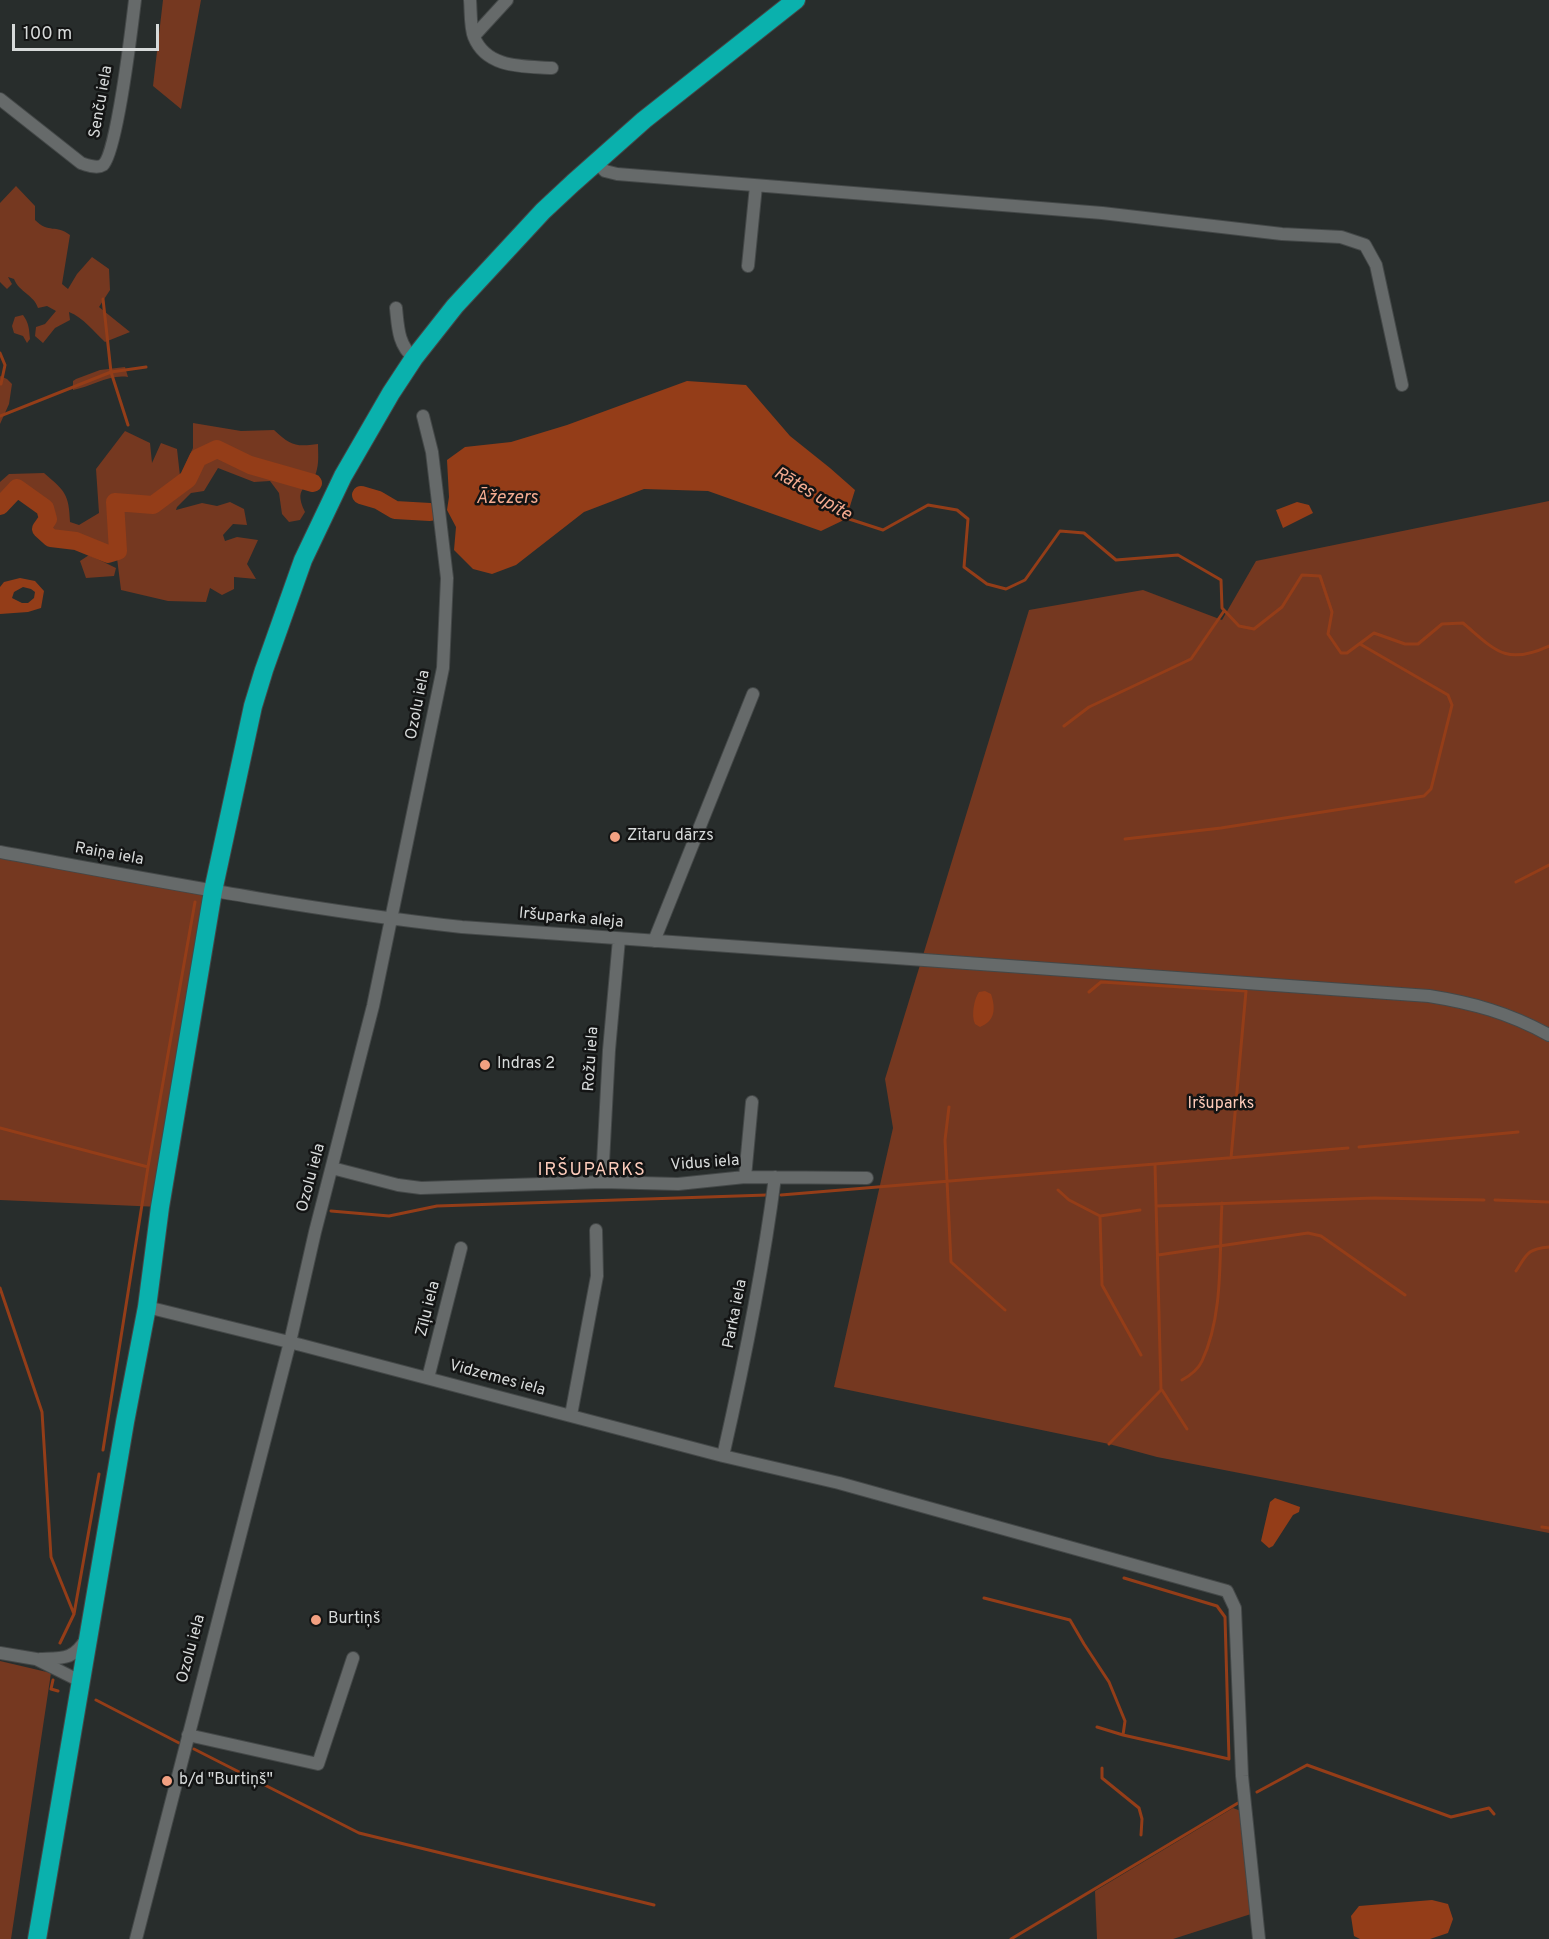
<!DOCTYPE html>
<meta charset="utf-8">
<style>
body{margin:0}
#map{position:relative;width:1549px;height:1939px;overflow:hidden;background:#282d2c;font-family:Overpass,sans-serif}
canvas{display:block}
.scale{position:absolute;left:12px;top:24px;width:147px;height:27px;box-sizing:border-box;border:3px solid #d7dada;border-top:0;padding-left:8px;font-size:18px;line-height:21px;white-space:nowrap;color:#d7dada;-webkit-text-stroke:4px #131414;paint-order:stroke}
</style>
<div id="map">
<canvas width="1549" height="1939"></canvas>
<div class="scale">100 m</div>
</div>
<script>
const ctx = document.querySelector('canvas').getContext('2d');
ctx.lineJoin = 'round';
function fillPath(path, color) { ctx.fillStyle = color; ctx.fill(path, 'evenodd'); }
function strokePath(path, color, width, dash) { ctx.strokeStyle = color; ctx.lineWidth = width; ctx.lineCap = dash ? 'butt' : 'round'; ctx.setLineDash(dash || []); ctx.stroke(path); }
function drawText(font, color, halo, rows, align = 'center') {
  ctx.font = font + ' Overpass,sans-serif'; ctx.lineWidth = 5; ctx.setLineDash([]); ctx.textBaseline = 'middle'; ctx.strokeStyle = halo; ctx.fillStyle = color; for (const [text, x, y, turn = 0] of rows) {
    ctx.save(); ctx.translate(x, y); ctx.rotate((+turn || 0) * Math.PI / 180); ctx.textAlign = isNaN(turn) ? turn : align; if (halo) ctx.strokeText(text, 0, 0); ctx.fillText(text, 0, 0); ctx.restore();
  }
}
fillPath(new Path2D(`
 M163,0h38l-20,109 -28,-23z
 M16,186l19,20v14c14,14 21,4 35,15l-8,49 6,5 9,-15 15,-17 17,12 1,21 -11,17 31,25 -25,10c-12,-11 -21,-24 -36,-30l1,8 -15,8 -12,15 -8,-7 1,-9 9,-3 11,-13 -9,-5 -9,2c-4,-13 -19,-16 -24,-29l-6,-2 4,7 -5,5 -7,-7v-79z
 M23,315c6,8 6,14 7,24l-3,4 -4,-7 -9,-3 -2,-7 3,-9z
 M125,367l3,10c-19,-3 -37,10 -55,13v-9l3,-2 24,-9z
 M0,376l7,3 5,5 -3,20 -9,20z
 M193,423l48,8 33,-1c17,16 22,17 44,14 0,8 1,17 -1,25 -4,21 -26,14 -12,43l-5,8 -11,2 -7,-8 -3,-21 -9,-12 -16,1 -36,-14 -14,23 -13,2 -14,14 -1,3 26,-7 15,3 13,-4 14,7 3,16 -14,-1 -10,11 2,6 12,-4 21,3 -11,24 9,15 -22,-2v12l-12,6 -12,-7 -4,14 -38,-1 -47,-11 -4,-32 -25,-7 -16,-10 -25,-3 -10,-9 7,-10 -3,-11 -28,-20 -17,16v-22l9,-8 35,-1c21,18 25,21 26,49l9,3 20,-12 -3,-44 29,-38 25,12 2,20 9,-20 16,6 3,27 13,-28z
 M1549,501v1032l-392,-76 -48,-13 -275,-57 59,-259 -8,-49 144,-469 114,-20 79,30 34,-59z
 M89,555l27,13 -2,8 -28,2 -6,-17z
 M0,852l213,39 -53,316 -160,-7z
 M0,1661l51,12 -40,266h-11z
 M1233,1808l8,3 10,103 -78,25h-76l-2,-48z`), '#753820');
fillPath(new Path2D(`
 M687,381l59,4 44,51 40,32 25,22 -9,29 -25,12 -113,-40 -64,-2 -60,23 -68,53 -24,9 -19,-5 -19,-19 2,-23 -9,-17 2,-13 -2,-37 18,-13 46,-5 56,-17z
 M1297,502l12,3 4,8 -30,15 -7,-18z
 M20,578l15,3 9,10 -3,17 -13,4 -28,2v-27l4,-5zM23,587l8,2 4,3 -1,6 -6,5h-6l-10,-5 2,-6z
 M985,991l6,3c5,15 4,27 -11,33l-5,-3c-4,-8 -1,-25 4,-32z
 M1275,1498l25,9 -1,5 -6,3 -20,31 -4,2 -8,-7 9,-39z
 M1432,1900l16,4 5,15 -5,14 -18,6h-70l-6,-3 -3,-20 8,-10z`), '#943d18');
strokePath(new Path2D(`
 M103,299l8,73 17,53
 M0,353l5,12 -4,19
 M0,416l111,-44 35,-5
 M843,517l40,13 45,-25 29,5 11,9 -4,48 23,17 19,5 19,-9 35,-49 24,2 32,27 62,-5 43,25 1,28 17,18 15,3 28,-22 20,-32 18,1 12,36 -4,22 13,19h6l27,-20 31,11h13l24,-20 21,-1c32,27 42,43 86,23
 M1064,726l25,-19 102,-48 33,-48
 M1125,839l96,-11 203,-32 7,-7 21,-84 -4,-10 -88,-51
 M1516,882l33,-17
 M1089,992l12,-10 145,9 -15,167
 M949,1107l-4,33 6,122 54,48
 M0,1128l148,39
 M1359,1147l159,-15
 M1058,1190l11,10 31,16 40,-6
 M781,1195l567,-47
 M1495,1200l54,2
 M1156,1206l218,-8 110,2
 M331,1211l58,5 48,-10 330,-11
 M1100,1216l2,69 39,70
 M1158,1255l150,-22 13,3 84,59
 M1516,1271c11,-17 11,-22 33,-24
 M0,1288l42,124 9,145 23,57
 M1182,1380c9,-5 16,-10 20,-19 22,-47 17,-107 20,-158
 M1162,1390l25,39
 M1109,1444l52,-54 -6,-225
 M103,1450l45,-283 47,-265
 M1542,1527l7,1
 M984,1598l86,22 14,24 25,38 16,39 -2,14
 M60,1643l14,-29 25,-140
 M53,1680l-2,9 7,2
 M96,1700l85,44
 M1097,1727l26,8 106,24 -4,-142 -8,-11 -93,-28
 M194,1749l165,84 295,72
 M1102,1768v10l37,30 3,11 -1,16
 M1257,1792l50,-27 144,52 38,-9 5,6
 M1011,1939l227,-136`), '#943d18', 3);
strokePath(new Path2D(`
 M361,495l17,5 17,10 35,2
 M0,506l17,-18 28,20 3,11 -7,10 10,9 25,3 32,13 10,-3 -3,-49 38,3 35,-26 10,-21 19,-9 33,16 63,18`), '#943d18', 18);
const minor = new Path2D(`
 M470,0c1,11 0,27 4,37 13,32 50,29 78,31
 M474,36l33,-36
 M0,99l81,64c6,2 16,6 22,2 14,-11 29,-140 32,-165
 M596,162l9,9 12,3 485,39 180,21 59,3 24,8 11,20 26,120
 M748,266l8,-80
 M396,308c2,19 2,37 18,50
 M0,852c153,28 307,58 462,75l967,69c44,7 80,17 120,39
 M654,941l99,-247
 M332,1168l66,17 23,3 181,-6 76,2 67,-7 122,1
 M745,1177l7,-75
 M602,1182l7,-132 10,-111
 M147,1307l154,38 422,111 116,27 388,108 8,17 7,168 17,163
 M428,1378l33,-130
 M571,1415l26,-139 -1,-46
 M723,1456c21,-92 40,-185 52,-279
 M0,1653l36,6 46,23
 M40,1659c22,-1 34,1 46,-20
 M188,1735l130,29 35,-106
 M136,1939l154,-597 25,-110 58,-226 70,-338 4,-90 -15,-126 -9,-36`);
const highway = new Path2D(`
 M37,1939l88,-517 22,-115 13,-100 53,-316 40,-185 11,-36 39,-110 40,-84 48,-83 23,-35 41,-52 88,-95 30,-28 71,-63 152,-120`);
strokePath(minor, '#444848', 14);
strokePath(highway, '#444848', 20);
strokePath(minor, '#666a6a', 12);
strokePath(highway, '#0ab1ad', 18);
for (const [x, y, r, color] of [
 [615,837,6,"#f2a081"],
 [485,1065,6,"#f2a081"],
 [316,1620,6,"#f2a081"],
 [167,1781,6,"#f2a081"]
]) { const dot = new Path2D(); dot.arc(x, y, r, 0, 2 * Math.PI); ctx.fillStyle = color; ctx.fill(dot); strokePath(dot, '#131414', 2); }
drawText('16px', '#d7dada', '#131414', [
 ["Senču iela",102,102,-80],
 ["Ozolu iela",419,705,-79],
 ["Raiņa iela",109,855,10],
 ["Iršuparka aleja",571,919,5],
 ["Rožu iela",592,1059,-86],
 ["Vidus iela",705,1164,-4],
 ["Ozolu iela",312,1178,-75],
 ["Zīļu iela",429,1309,-76],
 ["Parka iela",736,1314,-79],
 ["Vidzemes iela",497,1379,15],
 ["Ozolu iela",192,1649,-75]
]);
drawText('16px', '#d7dada', '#131414', [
 ["Zītaru dārzs",627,837],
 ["Indras 2",497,1065],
 ["Burtiņš",328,1620],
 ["b/d \"Burtiņš\"",179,1781]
], 'left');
drawText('16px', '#fdcab8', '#131414', [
 ["Iršuparks",1221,1105]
]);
drawText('italic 18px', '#f5ac91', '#131414', [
 ["Rātes upīte",812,495,31],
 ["Āžezers",507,499]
]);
ctx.letterSpacing = '1.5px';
drawText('18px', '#fecdbc', '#131414', [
 ["IRŠUPARKS",592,1171]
]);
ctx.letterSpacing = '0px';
</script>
